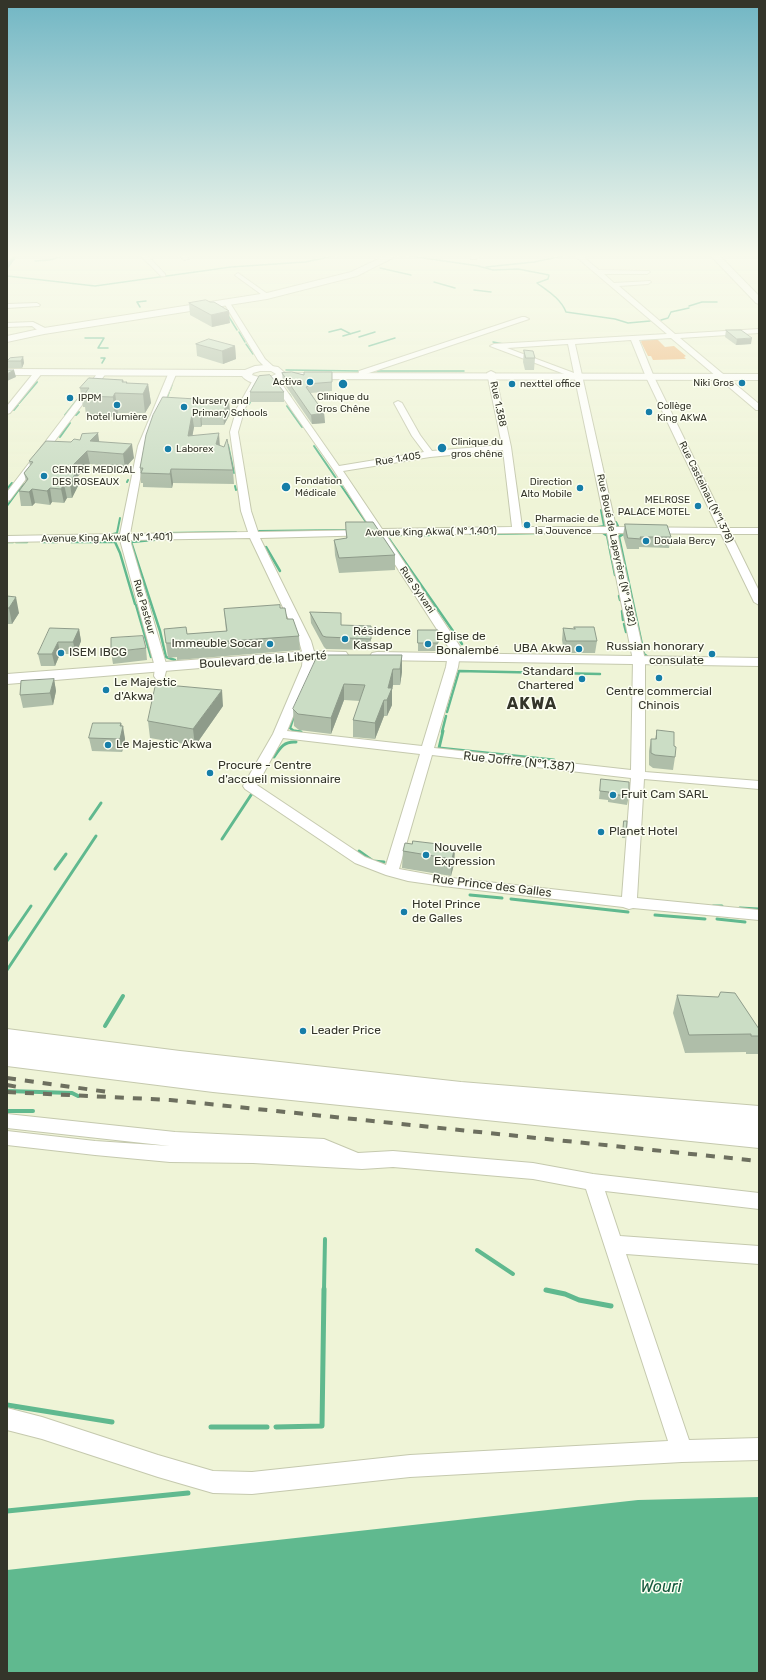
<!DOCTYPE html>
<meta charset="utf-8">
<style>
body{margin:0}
#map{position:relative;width:766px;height:1680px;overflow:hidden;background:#eff4d7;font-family:Rubik,sans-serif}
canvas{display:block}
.frame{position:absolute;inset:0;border:8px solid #34352a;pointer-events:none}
</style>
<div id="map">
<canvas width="766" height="1680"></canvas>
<div class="frame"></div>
</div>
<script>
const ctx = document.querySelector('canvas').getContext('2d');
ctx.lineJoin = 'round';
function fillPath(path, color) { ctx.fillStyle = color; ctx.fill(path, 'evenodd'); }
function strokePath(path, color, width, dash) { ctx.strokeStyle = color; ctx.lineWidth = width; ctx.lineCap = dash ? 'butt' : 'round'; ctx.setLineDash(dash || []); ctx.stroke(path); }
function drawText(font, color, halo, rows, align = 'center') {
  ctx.font = font + ' Rubik,sans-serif'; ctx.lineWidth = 3; ctx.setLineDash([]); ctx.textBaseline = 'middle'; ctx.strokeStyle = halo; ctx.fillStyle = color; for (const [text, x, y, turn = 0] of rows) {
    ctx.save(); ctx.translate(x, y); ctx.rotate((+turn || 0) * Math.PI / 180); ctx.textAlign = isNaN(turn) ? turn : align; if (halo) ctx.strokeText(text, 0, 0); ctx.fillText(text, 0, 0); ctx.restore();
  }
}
fillPath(new Path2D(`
 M657,339l8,8 9,-1 12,10 -2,1 2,2 -33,1 -2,-4h-3l-7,-14 1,-2z`), '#efb475');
fillPath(new Path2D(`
 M759,1497v176h-752v-103l631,-70z`), '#60b98f');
strokePath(new Path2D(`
 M403,255l76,11
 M35,261l15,-1 13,-4
 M478,266l15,4 25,-1 31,6 -1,4 -11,4c11,8 24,16 29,29l49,7 13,4 22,-2
 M486,267l48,-5 33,-7
 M380,268l31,7
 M365,271l22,-10
 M7,276l88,10 136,-19 74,-5 34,-7
 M434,282l21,6
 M474,290l17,2
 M711,302h6
 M689,306l13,-4h9
 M140,307l-3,-5 9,-1
 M229,317l8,13
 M661,320l7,-2 3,-6 18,-4
 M239,332l6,10
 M329,332l12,-3 10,5
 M343,336l17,-5
 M359,337l16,-5
 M85,338h19l-6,10h10
 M493,342l11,2
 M246,344l7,10
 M369,346l26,-8
 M101,358h4l-3,5
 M286,370l76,1
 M377,371h87`), '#60b98f', 1.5);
strokePath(new Path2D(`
 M170,390l2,-6
 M289,394l2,3
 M166,400l3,-8
 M19,403l18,-21
 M249,404l1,-2
 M287,406l15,21
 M14,410l4,-5
 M65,415l12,-15
 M76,415l3,-3
 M240,421l6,-11
 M60,437l10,-14
 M228,445l6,28
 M314,446l54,79
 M127,482l1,-2
 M235,486l1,4
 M7,489l5,-6
 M7,506l16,-22
 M616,522l2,4
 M597,527l7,-1 -3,-16
 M257,531l91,-1
 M601,532l6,4
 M165,533l71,-1
 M113,534l4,-1 3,-15
 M470,534h18
 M491,534l62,-1
 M389,535h12
 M406,535h8
 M419,535h10
 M620,536l6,-3`), '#60b98f', 2);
strokePath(new Path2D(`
 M389,535h12
 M406,535h8
 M419,535h10
 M607,535l8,40
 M621,535l-2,2 25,117 4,3
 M163,539l-32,3 29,89 6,26 9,3
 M389,539l64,92
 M7,542h6
 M16,542h11
 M42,542h7
 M51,542h6
 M71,542h44l5,11 15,51
 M266,547l14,24
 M619,596l1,4
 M136,605l15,52
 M622,611l1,9
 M624,624l2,8
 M458,638l4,6
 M447,712l12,-41 141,3
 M294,716l-4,12 4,3 7,1
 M442,732l4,-16`), '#60b98f', 2.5);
strokePath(new Path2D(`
 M295,731l6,1
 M443,731l-4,17 115,12
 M274,757c6,-9 10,-16 22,-15
 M90,819l11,-16
 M222,839l31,-47
 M359,851l14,10 11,1
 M55,869l11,-15
 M470,895l32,3
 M511,899l117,13
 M713,906h9
 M740,908l18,1
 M655,915l50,4
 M717,919l28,3
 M7,941l24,-35
 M7,970l89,-134`), '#60b98f', 3);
strokePath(new Path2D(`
 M105,1026l18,-30
 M7,1091l65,2 6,3
 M7,1111h26
 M477,1250l36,24
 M324,1290l1,-51`), '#60b98f', 4);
strokePath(new Path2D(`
 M546,1290l19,4 14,6 32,6
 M7,1405l105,17
 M211,1427h56
 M276,1427l46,-1 2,-137
 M7,1511l181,-18`), '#60b98f', 5);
fillPath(new Path2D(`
 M13,255h5l-11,15v-6z`), '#60b98f');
const minor = new Path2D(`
 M14,255l-7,7v-7z
 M140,255h7l18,19v2h-4z
 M179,255h7l3,4 -5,1z
 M474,255h9l-8,4h-4v-2z
 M574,255h7l18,15 50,1 1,1 -3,2h-43l10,9 36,-2 1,1 -3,2 -29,2 56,48 84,-5v4l-79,5 79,66v6h-3l-85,-72 -32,2 15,37 74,151h31v6h-28l28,57v14l-5,-3 -33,-68 -104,-1 28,127v112l114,9v8l-115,-10 -7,119 122,12v10l-126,-12 -4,1 -6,-2 -180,-21 -35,-5 -22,-6 -31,-12 -110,-74 -2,-3 30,-52 29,-68 1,-11 -4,-14 -49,-103 -120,2 37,127 -3,12h-8l-2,-3 1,-9 -35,-127 -113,2v-6l113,-2 18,-88 31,-74 4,-2 4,2 -31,74 -16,88 118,-2 -7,-21 -11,-79 7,-24 16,-28 4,-2 4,2 -16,28 -7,24 13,79 7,21 114,-2 -39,-61 -63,-90 1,-2h6l62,89 85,-14 -12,-16 -18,-33 4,-2 4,2 18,32 12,16 70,-6 -15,-72 4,-2 4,2 16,74 11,80h84l-31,-148h-6l-2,-4 -77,-29 4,-2 173,-10zM631,340l15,37 72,151 -102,-1 -41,-183zM568,344l6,29 -67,-25zM503,450l9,77 -130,2 -39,-58 87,-14zM517,533h90l26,127 -2,110 -197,-22 24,-81 3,-19 -75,-113zM376,535l73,113 -3,19 -24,79 -135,-15 27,-65 1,-11 -4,-14 -51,-103zM283,738l137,16 -34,111 -21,-8 -108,-72zM432,755l199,23 -9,119 -179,-20 -44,-8z
 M238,273l31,22v2h-4l-29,-21 -1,-1z
 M227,301l3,2 35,56 11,10 -1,2h-6l-11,-11 -34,-57z
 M37,303l3,2 -1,1 -32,2v-4z
 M522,317h3l4,2 -163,55 -1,4h-6l-1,-2 1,-5z
 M33,322l14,7v4h-6l-9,-7 -25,1v-4z
 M36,370h3l4,2 -33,41 -3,1v-8z
 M100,370h3l4,2 -97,128 -3,1v-9z
 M7,1114l168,18 149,7 34,14 35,-2 140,12 60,11 166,19v16l-154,-18 15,45 139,10v18l-133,-10 63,186 70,-2v22l-77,2 -272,15 -158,17 -39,-1 -55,-16 -116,-38 -35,-9v-22l35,9 116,38 55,16 39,1 158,-17 258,-14 -82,-252 -53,-10 -140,-12 -31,2 -109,-6 -83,-1 -75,-7 -88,-10v-14l88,10 75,5 9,1 -172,-19z`);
const major = new Path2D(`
 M387,255h11l-41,21 -90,23 -223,35 -37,8v-6l37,-8 223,-35 84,-21z
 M710,255h9l40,41v8l-3,-1z
 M265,365l13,2 7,6 474,1v6l-477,-1c-11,6 -31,8 -40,-3l-235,-1v-6l238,1 10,-4zM260,371h11l5,3c-8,5 -16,4 -24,1l1,-2z
 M309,651l37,1 2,3 -2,3 -37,1 -302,25v-10z
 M377,652l382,6v8l-382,-6 -5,-1 -2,-3 2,-3z`);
const highway = new Path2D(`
 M7,1029l173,22 281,31 298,24v42l-546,-56 -206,-26z`);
strokePath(minor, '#c5c9ae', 2);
strokePath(major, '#c5c9ae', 2);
strokePath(highway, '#c5c9ae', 2);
fillPath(minor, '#fff');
fillPath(major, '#fff');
fillPath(highway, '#fff');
strokePath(new Path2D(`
 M7,1078l101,14
 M7,1085l16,3
 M7,1092l163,8 589,61`), '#6d6f5f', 4, [9, 9]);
fillPath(new Path2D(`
 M189,303l41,20 -18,4 -22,-12z
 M726,330l25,14 -15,1 -11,-8z
 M196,344l39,2 1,13 -13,5 -26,-8z
 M524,350l11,8 -1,12h-9l-2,-8z
 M23,357l1,6 -2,5h-14l-1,-7z
 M282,373l22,2 28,6v10l-21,2 13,20 1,10 -13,1 -29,-42z
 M123,380l1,2h3l1,2h20l3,19 -6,10h-27l-3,4 -29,-2 -1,-8h-2l-3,-19z
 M250,392h34v10h-34z
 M229,401l1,13 -6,11h-22l-1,2h-7l-2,9 28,9 13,25 1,14 -61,-1 -1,5 -29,-1v-4h-2l-1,-15 13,-53z
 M71,442h28l35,16 -9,10 -35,-4 -13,13 1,9 -6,12h-5l-3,5 -12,-1 -2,3 -15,-2 -3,3h-11l-2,-15 7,-10 -2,-8 6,-7 -1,-5z
 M625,524l46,13 -2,11 -30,-1v2h-12l-4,-14z
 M346,530l49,25v15l-56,3 -4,-18 -1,-15 12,-1z
 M7,596l12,17 -7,11h-5z
 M280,605v3l19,28 1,14 -123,10v-3l-9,1 -4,-29 23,5 39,-3 -2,-22z
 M310,612l61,25v13l-45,-1 -2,-2 -13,-24z
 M574,627l23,14 -2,12h-31l-2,-13 1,-12 11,1z
 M79,629l2,12 -5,13h-16l-5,12h-14l-3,-12z
 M418,630l20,13v8h-20z
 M146,648l1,12 -34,4 -2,-12z
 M402,655v17l-2,13h-7l-1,5v15l-5,11h-3l-9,23 -22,-2v-17l7,-19 -16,-1 -13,34 -32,-4 -5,-4 -1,-17z
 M54,679l2,12 -3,14 -30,3 -3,-13z
 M223,706l-28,40 -45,-8 -2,-17z
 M121,723l4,16 -3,13 -30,-1 -3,-13z
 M657,730l17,16 1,11 -2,13 -20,-2 -4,-3v-14l2,-12h4z
 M601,779l28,17 -2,9 -19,-3v-2l-9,-1z
 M624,821l2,13 -1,4h-3z
 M455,846l-1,18 -3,12 -49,-8 1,-17z
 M677,995l82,34v23l-1,2h-12v-2l-61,1 -12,-40z`), '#afbea9');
fillPath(new Path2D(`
 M229,311l1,12 -18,4 -1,-12z
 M752,338l-1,6 -15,1 1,-6z
 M235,346l1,13 -13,5 -1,-13z
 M23,357l1,6 -2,5 -1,-7z
 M14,370l2,7 -9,4v-7z
 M148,384l3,19 -6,10 -2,-19z
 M115,393l3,20 -3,4 -2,-20z
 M229,401l1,13 -6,11 -1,-13z
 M201,412l1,13 -1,2 -1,-13z
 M324,413l1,10 -13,1 -1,-9z
 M192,414l2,13 -4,23 -2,-14z
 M98,433l2,14 -10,-6z
 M219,433l1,14 -4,-3z
 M132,444l2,14 -9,10 -2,-14z
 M87,451l3,13 -13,13 1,9 -6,12 -2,-14v-16z
 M171,469l2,14 -1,5 -2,-14z
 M64,484l3,14 -3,5 -3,-14z
 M50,488l2,14 -2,3 -3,-14z
 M32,489l3,14 -3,3 -3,-14z
 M16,597l3,16 -7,11 -3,-16z
 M79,629l2,12 -5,13 -3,-12z
 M58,642l2,12 -5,12 -3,-12z
 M402,655v17l-2,13v-16z
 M393,669v16l-1,5v15l-5,11v-16l1,-12z
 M54,679l2,12 -3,14 -3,-12z
 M344,684v16l-13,34v-16z
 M222,690l1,16 -28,40 -2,-17z
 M384,700v16l-9,23v-16z
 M121,723l1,6 1,-3 2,13 -3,13 -2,-13v-13z
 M455,846l-1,18 -3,12 1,-17z`), '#8e9b8a');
const building = new Path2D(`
 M206,300l4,2h4l15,9 -18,4 -22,-12z
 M726,330h15l11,8 -15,1z
 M209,339l26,7 -13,5 -26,-7z
 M524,350l9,1 2,7h-9z
 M23,357l-2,4h-14l3,-3z
 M7,370h7l-7,4z
 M292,372l12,3v-3h28v10l-25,2 2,2 -3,1 18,26 -13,2 -29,-42z
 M270,375l14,17h-34l9,-16z
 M89,378l34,2 -1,2h5l-1,1 22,1 -5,10 -28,-1 -2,4 -30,-1 6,-8h-9z
 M163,397l66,4 -6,11h-22l-1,2h-8l-4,22 31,-3 -3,11 8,3 3,-8 6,31 -62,-1 -1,5 -29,-1 2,-5h-3l6,-33 7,-20z
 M98,433l-8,8 42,3 -9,10 -36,-3 -17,17h4l-2,4h4l-6,12h-6l-3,5 -11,-1 -3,3 -15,-2 -3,3 -10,-1 9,-12 -4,-6 9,-11 -4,-1 17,-20 25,1 3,-3 6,1 2,-6z
 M346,522h27l22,33 -56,3 -5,-18 13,-2 -1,-8z
 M625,524l42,1 4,12h-31l1,2 -13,-1z
 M7,596l9,1 -7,11h-2z
 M280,605v3h5l2,11h6l6,17 -124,9v-2h-9l-2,-14 22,-2 1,7 40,-3 -3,-22z
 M310,612l31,1v12l30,1v13l-45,-2 -3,-1z
 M574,627h20l3,14h-31l-3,-13 12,1z
 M50,628l29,1 -6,13h-15l-6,12h-14z
 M418,630h20v13h-20z
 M143,636l3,12 -35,4v-14z
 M318,655h84l-2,14h-7l-5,19h4l-5,12h-3l-9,23 -22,-3 12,-35 -21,-1 -13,34 -33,-4 -5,-5z
 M54,679l-4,14 -30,2 1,-14z
 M156,684l66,6 -29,39 -45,-8z
 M93,723h28l-1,3h3l-3,13 -31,-1z
 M657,730l17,2v14l2,1 -1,10 -20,-2 -4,-2v-14h5z
 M601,779l28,3v14l-20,-2v-2l-9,-1z
 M624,821h3l-1,13 -3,-1z
 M413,841l42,5 -3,13 -49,-8 2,-8 7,1z
 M721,992l14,1 24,36v7h-8v-2l-62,1 -12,-40 41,2z`);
fillPath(building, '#cbddc5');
strokePath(building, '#8e9b8a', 1);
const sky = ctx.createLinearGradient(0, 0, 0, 491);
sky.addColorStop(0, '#71b6c4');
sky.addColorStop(0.52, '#f8faed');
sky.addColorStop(1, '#f8faed00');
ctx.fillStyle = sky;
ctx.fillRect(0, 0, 766, 491);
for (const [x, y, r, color] of [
 [310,382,4,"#167ea8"],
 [742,383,4,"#167ea8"],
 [343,384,5,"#167ea8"],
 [512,384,4,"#167ea8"],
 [70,398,4,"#167ea8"],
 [117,405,4,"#167ea8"],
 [184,407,4,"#167ea8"],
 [649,412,4,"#167ea8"],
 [442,448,5,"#167ea8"],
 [168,449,4,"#167ea8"],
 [44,476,4,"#167ea8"],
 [286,487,5,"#167ea8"],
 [580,488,4,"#167ea8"],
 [698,506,4,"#167ea8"],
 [527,525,4,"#167ea8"],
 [646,541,4,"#167ea8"],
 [345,639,4,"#167ea8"],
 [270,644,4,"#167ea8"],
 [428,644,4,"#167ea8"],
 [579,649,4,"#167ea8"],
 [61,653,4,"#167ea8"],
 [712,654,4,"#167ea8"],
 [659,678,4,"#167ea8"],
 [582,679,4,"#167ea8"],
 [106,690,4,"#167ea8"],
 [108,745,4,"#167ea8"],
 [210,773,4,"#167ea8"],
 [613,795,4,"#167ea8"],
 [601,832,4,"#167ea8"],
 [426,855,4,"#167ea8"],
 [404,912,4,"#167ea8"],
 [303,1031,4,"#167ea8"]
]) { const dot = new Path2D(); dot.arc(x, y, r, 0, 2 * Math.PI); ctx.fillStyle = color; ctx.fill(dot); strokePath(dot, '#fdfff3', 1.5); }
drawText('10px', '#34352a', '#fdfff3', [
 ["Activa",302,382,"right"],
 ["Niki Gros",734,383,"right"],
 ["nexttel office",520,384],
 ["Clinique du",343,397,"center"],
 ["Gros Chêne",343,409,"center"],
 ["IPPM",78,398],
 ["Nursery and",192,401],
 ["Primary Schools",192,413],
 ["Collège",657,406],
 ["King AKWA",657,418],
 ["hotel lumière",117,417,"center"],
 ["Clinique du",451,442],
 ["gros chêne",451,454],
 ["Laborex",176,449],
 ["CENTRE MEDICAL",52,470],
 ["DES ROSEAUX",52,482],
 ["Fondation",295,481],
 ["Médicale",295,493],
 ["Direction",572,482,"right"],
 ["Alto Mobile",572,494,"right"],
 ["MELROSE",690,500,"right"],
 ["PALACE MOTEL",690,512,"right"],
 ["Pharmacie de",535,519],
 ["la Jouvence",535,531],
 ["Douala Bercy",654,541]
], 'left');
drawText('10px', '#34352a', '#fdfff3', [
 ["Rue 1.388",498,404,78],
 ["Rue 1.405",398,459,-9],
 ["Rue Castelnau (N°1.378)",706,492,64],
 ["Avenue King Akwa( N° 1.401)",431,532,-1],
 ["Avenue King Akwa( N° 1.401)",107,538,-1],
 ["Rue Boué de Lapeyrère (N° 1.382)",616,550,78],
 ["Rue Sylvani",417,590,56],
 ["Rue Pasteur",144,607,74]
]);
drawText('12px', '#34352a', '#fdfff3', [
 ["Résidence",353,632],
 ["Kassap",353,646],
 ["Eglise de",436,637],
 ["Bonalembé",436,651],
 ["Immeuble Socar",262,644,"right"],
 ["Russian honorary",704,647,"right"],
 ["consulate",704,661,"right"],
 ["UBA Akwa",571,649,"right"],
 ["ISEM IBCG",69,653],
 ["Standard",574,672,"right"],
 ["Chartered",574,686,"right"],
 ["Le Majestic",114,683],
 ["d'Akwa",114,697],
 ["Centre commercial",659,692,"center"],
 ["Chinois",659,706,"center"],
 ["Le Majestic Akwa",116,745],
 ["Procure - Centre",218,766],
 ["d'accueil missionnaire",218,780],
 ["Fruit Cam SARL",621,795],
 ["Planet Hotel",609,832],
 ["Nouvelle",434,848],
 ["Expression",434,862],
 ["Hotel Prince",412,905],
 ["de Galles",412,919],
 ["Leader Price",311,1031]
], 'left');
drawText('12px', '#34352a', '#fdfff3', [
 ["Boulevard de la Liberté",263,660,-4],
 ["Rue Joffre (N°1.387)",519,762,6],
 ["Rue Prince des Galles",492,886,7]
]);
ctx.letterSpacing = '1px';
drawText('bold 16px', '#34352a', '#fdfff3', [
 ["AKWA",532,704]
]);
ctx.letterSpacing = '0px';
drawText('italic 16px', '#14583d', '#fdfff3', [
 ["Wouri",661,1587]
]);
</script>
